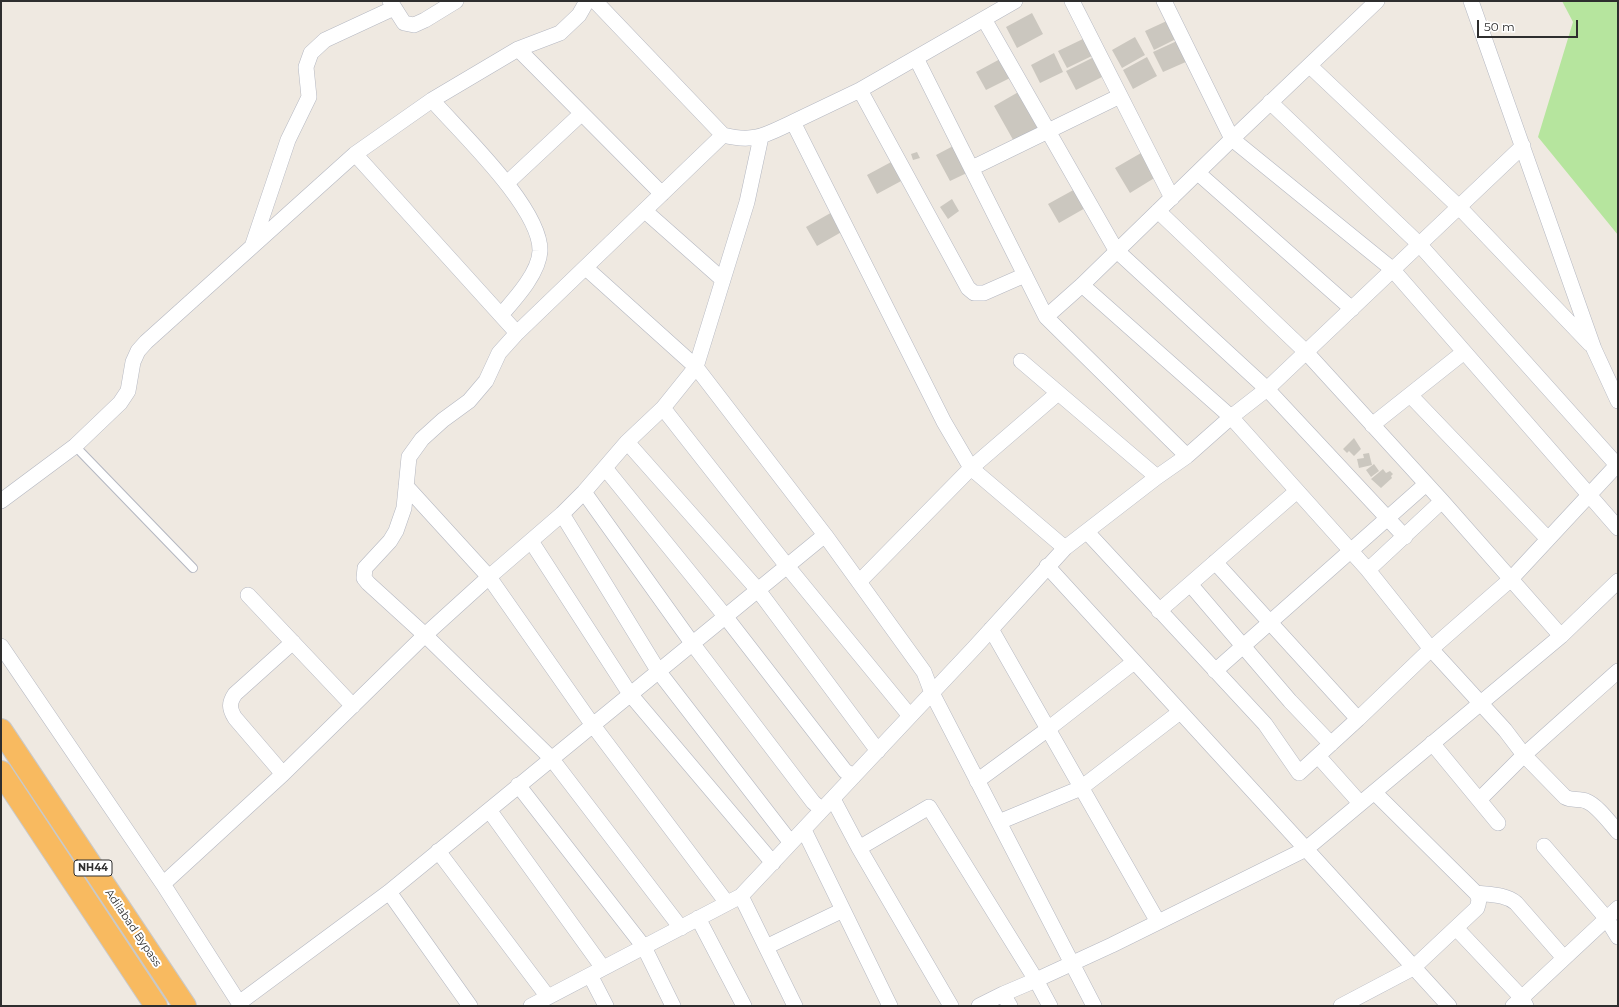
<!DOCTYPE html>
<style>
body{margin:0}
#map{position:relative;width:1619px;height:1007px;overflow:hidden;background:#efe9e1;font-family:Montserrat,sans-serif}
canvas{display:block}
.frame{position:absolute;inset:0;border:2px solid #2e2e2e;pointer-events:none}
.scale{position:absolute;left:1477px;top:20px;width:101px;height:18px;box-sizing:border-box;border:2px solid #2e2e2e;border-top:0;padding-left:5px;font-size:12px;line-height:14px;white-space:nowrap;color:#2e2e2e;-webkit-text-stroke:3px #fff;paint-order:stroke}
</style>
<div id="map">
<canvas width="1619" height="1007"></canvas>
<div class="frame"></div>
<div class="scale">50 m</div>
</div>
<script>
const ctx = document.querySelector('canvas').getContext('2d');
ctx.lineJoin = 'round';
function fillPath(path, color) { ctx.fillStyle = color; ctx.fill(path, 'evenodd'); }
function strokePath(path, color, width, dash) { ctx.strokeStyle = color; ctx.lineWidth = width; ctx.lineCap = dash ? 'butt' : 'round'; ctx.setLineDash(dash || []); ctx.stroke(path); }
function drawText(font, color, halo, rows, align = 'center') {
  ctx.font = font + ' Montserrat,sans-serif'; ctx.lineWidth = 4; ctx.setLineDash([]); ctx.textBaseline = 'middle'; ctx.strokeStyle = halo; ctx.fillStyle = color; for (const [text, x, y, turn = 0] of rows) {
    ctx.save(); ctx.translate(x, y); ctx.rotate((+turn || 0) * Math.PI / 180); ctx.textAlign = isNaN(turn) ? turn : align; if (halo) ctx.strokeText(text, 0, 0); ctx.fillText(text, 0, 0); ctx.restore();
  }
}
fillPath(new Path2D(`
 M1562,1h56v234l-80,-98 35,-115z`), '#b6e59e');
fillPath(new Path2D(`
 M1032,13l11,21 -26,14 -11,-21z
 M1171,19l9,18 -26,13 -9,-19z
 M1135,37l10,18 -23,13 -10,-18z
 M1085,38l9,17 -27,13 -9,-17z
 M1179,40l9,21 -25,11 -10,-20z
 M1054,53l9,19 -23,11 -9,-18z
 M1094,57l10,19 -28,14 -10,-19z
 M1147,57l10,19 -24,13 -10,-19z
 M1002,58l10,19 -26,13 -10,-18z
 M1022,90l22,39 -28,16 -22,-39z
 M957,144l14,27 -21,10 -14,-26z
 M917,152l3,6 -7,2 -2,-6z
 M1141,153l15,24 -26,16 -15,-25z
 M893,161l10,19 -26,14 -10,-19z
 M1077,188l10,19 -28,16 -11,-19z
 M952,199l7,12 -11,8 -8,-12z
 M834,211l11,19 -28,16 -11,-19z
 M1354,438l7,11 -7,7 -5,-5 -2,2 -4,-4z
 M1369,453l3,12 -13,3 -2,-9 7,-1 -1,-4z
 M1374,464l5,7 -8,6 -5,-7z
 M1383,469l3,4 4,-2 3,3 -2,2 1,2 -11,10 -10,-9z`), '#cbc7bf');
const service = new Path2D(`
 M75,446l118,122`);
const minor = new Path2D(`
 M390,1l14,22 10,2 11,-5 31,-19
 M595,1l128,134c32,8 42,0 70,-13
 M1015,1l-155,89 -67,32 151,300 27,46 94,80
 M1072,1l100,197
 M1164,1l68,138 160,130 226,259
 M1471,1l123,348 24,52
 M984,19l132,231 151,139 138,148
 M518,49l144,145
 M916,58l130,259 36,-32 150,-146 145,-138
 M1310,66l149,141 131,137
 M860,90l108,198 6,5h10l41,-18
 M432,100c28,32 109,108 108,151 -1,22 -25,48 -39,64
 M355,154l162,179
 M972,168l148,-72
 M1198,173l154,136
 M507,183l74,-69
 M645,211l78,69
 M1158,211l148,141 136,149 119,135
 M253,244l35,-104 21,-43 -3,-30 5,-14 14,-13 69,-32
 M586,268l110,99 51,-165 14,-65
 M1082,285l149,132 137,153 63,79 74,81 19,25 41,42c7,4 14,1 21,4 11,4 24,22 32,31
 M1046,317l141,139
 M1021,361l136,116
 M1410,395l138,144
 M663,408l124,158 123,150
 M1372,425l92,-73
 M627,442l131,148 120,161
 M605,468l120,148 120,155 9,5
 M406,486l83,91 103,147 135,179
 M584,492l108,151 121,159 9,8
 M1,501l74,-55 45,-43 8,-12 5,-29 5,-11 8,-9 209,-188 77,-54 86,-51 42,-16 19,-18 8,-14
 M562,514l97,158 132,171
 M1087,532l178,192 34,49 59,-54 73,-70 80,-70 106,-114 -198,-221 -149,-142
 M531,541l99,153 143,169
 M1215,562l143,157
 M1368,570l74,-69
 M859,582l112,-114 87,-75
 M1190,584l100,117 41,43
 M248,595l105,111
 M1159,611l138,-120
 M991,629l167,293
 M1,646l162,238 78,122
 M1215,671l211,-187
 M1432,743l66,80
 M1318,756l42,47
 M283,774l-48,-56c-6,-10 -6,-15 0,-24l58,-52
 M977,781l71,-52 86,-67
 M518,785l126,162 29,59
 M833,799l26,49 92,158
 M1480,799l44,-44 94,-84
 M489,810l114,158
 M999,822l82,-34 99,-76
 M804,830l86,176
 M1544,846l63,73 11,18
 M859,848l70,-41 107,173 14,26
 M438,851l110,146
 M163,884l120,-110 142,-139 64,-58 73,-63 22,-22 43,-50 36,-34 33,-41 129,168 99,137 8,21 162,313
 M389,892l81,114
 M1476,893c14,2 29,1 40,10l48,55
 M741,896l54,110
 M698,918l46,88
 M681,928l-130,-170 -126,-123 -57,-52 -4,-5 1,-10 25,-27 6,-10 8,-23 5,-51 13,-18 21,-19 26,-19 17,-20 13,-28 18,-20 206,-198
 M1456,928l66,70 4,8
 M766,947l77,-37
 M590,975l16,31
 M1003,994l7,12
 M239,1003l150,-111 436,-357
 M531,1006l210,-110 234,-249 90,-99 92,-71 30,-21 44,-39 36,-28 256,-243
 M979,1006l24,-12 33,-14 76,-35 194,-96 -259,-283
 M1341,1006l72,-38 64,-60c2,-6 3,-10 -1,-15l-102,-101
 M1449,1006l-143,-157 255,-213 57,-55
 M1513,1006l105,-98`);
const trunk = new Path2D(`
 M1,730l184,276
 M1,772l155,234`);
strokePath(service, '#b4b7c1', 10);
strokePath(minor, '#b4b7c1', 16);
strokePath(trunk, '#c9c9c9', 24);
strokePath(service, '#fff', 8);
strokePath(minor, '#fff', 15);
strokePath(trunk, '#f8ba60', 22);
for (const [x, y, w] of [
 [93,868,38]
]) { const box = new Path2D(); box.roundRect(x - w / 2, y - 8, w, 16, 3); ctx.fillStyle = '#fff'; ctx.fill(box); strokePath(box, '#2e2e2e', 1); }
drawText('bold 10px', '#2e2e2e', null, [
 ["NH44",93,868]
]);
drawText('11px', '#2e2e2e', '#fff', [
 ["Adilabad Bypass",133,928,56]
]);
</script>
